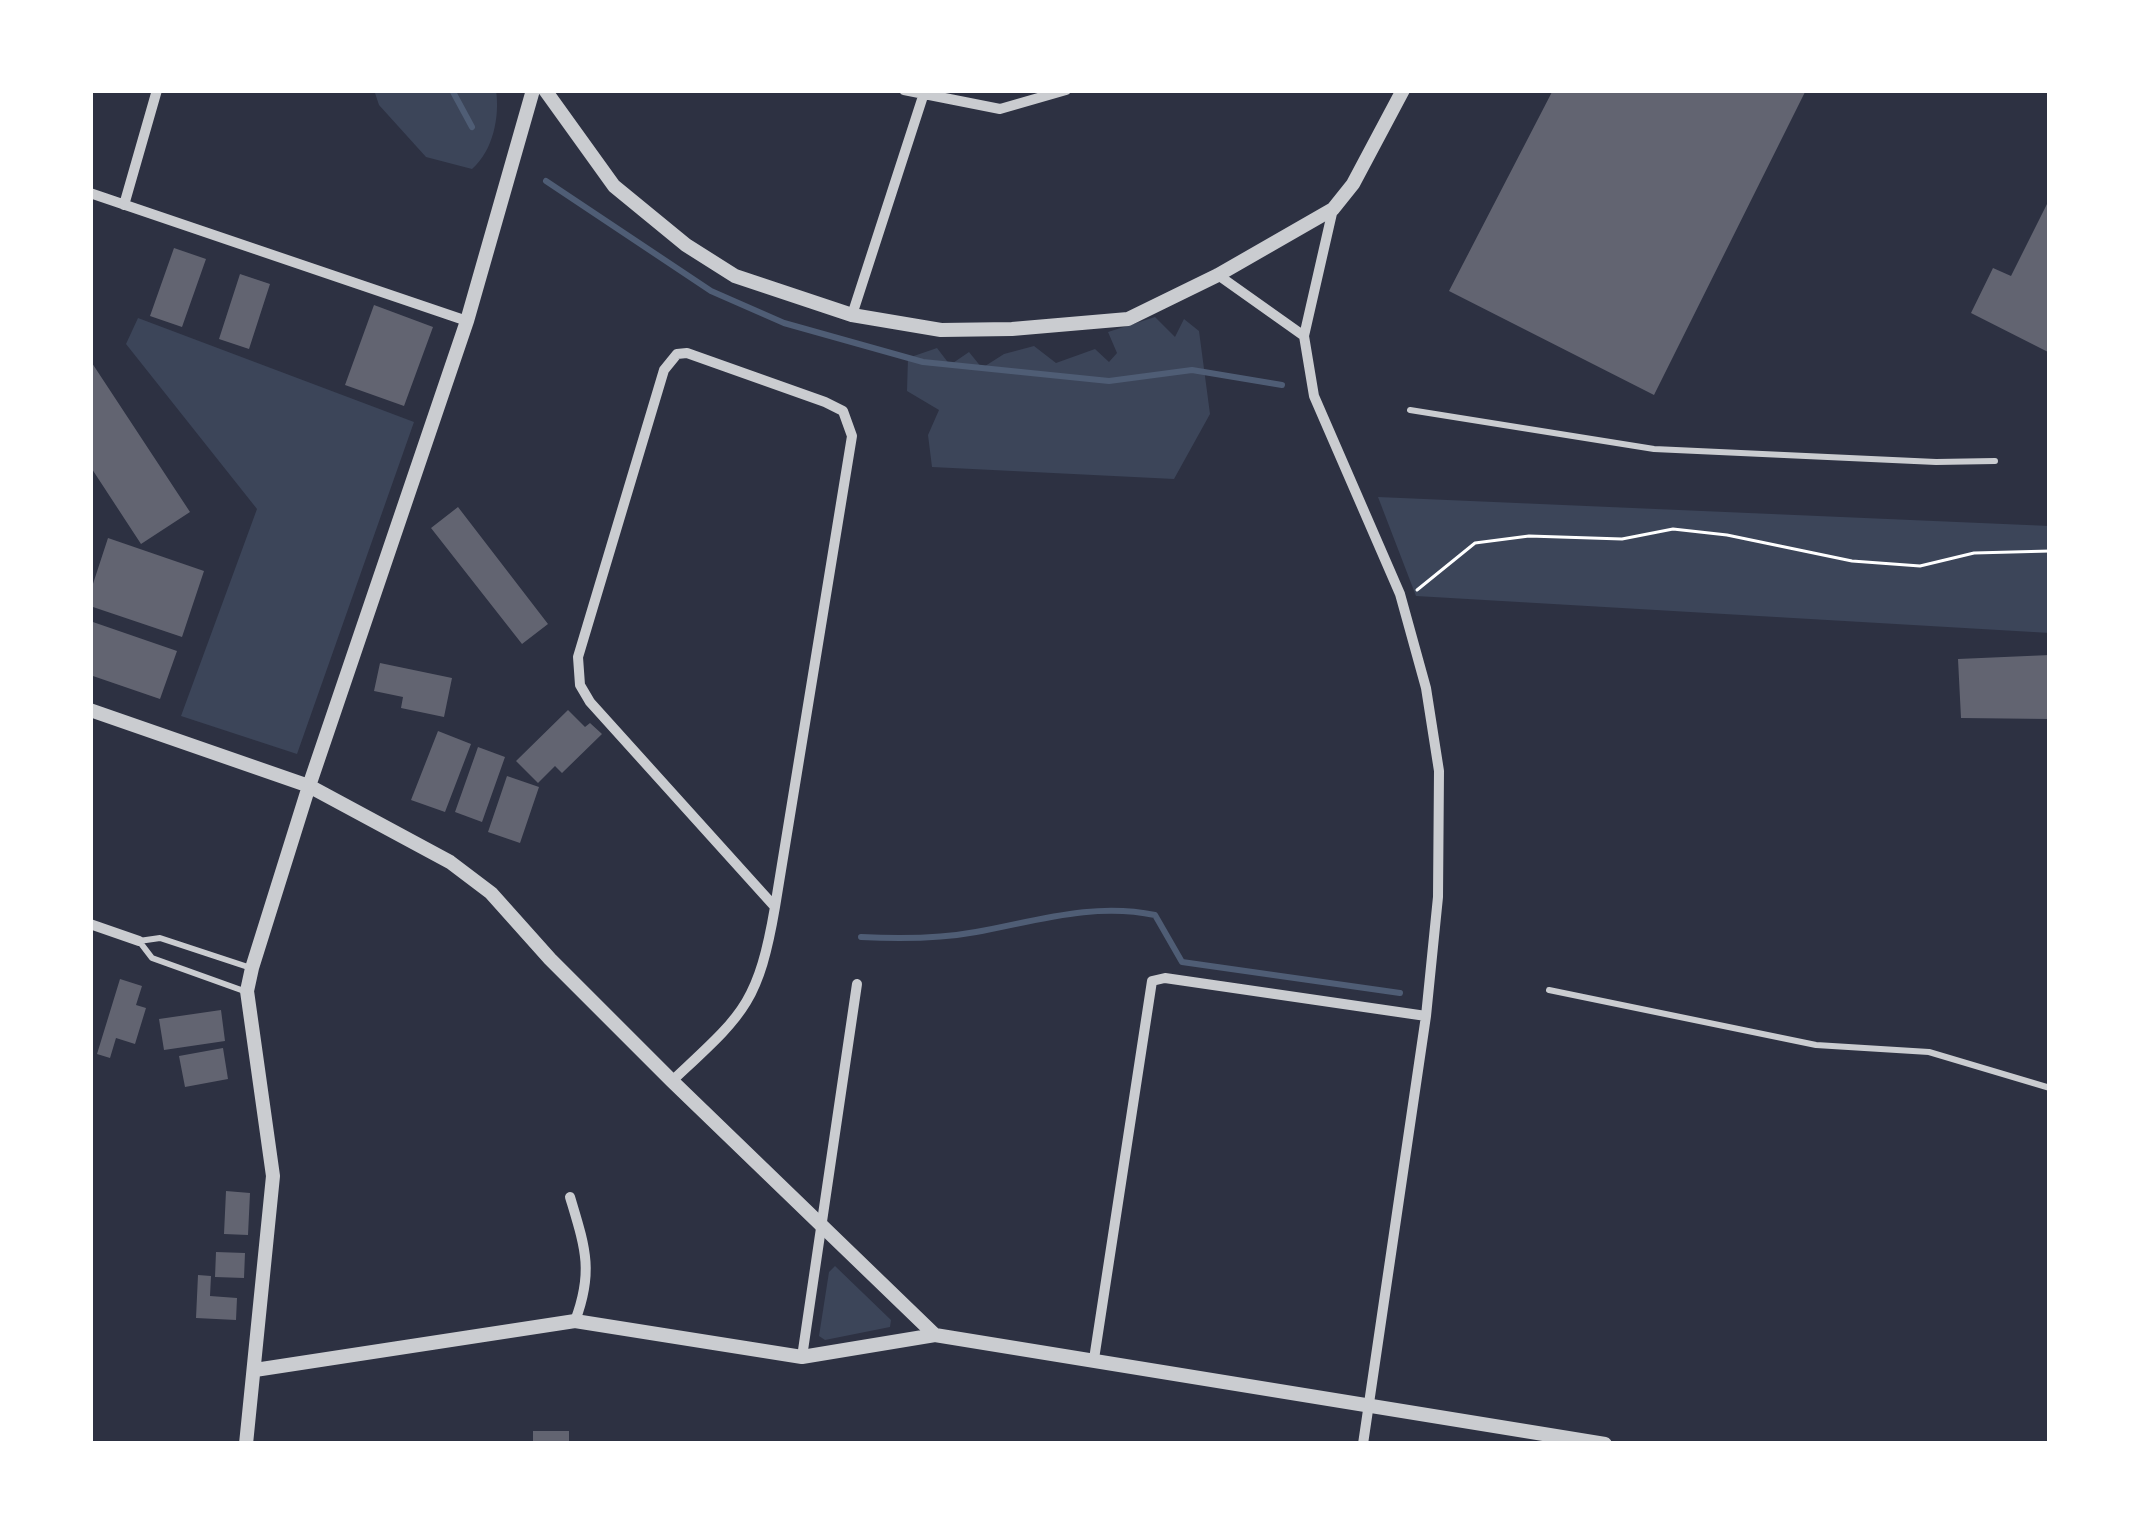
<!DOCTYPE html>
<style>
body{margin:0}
#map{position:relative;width:2140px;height:1534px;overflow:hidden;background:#2d3142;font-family:"Zilla Slab",serif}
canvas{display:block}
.frame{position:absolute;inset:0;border:93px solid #fff;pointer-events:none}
</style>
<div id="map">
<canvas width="2140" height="1534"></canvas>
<div class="frame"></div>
</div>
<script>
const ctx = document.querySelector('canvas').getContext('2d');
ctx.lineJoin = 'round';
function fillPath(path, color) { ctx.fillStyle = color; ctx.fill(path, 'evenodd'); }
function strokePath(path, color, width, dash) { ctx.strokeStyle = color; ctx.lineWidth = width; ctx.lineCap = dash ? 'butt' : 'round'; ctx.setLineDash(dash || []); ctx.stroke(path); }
fillPath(new Path2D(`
 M374,90h122c4,27 -3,61 -24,79l-46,-12 -47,-52z
 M1155,317l20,20 9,-18 15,12 11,83 -36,65 -242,-12 -4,-32 11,-25 -32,-19 1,-33 29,-10 13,17 19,-13 13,16 22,-14 30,-8 22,17 39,-14 14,13 8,-9 -9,-21z
 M138,318l276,104 -117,332 -116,-38 76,-207 -131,-165z
 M1378,497l672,29v107l-634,-37z
 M835,1266l56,54 -1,7 -65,13 -6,-4 10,-64z`), '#3c4559');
strokePath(new Path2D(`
 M452,90l20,37
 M546,181l165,110 73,32 139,39 186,19 83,-11 90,15
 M861,937c38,2 77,2 115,-5 60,-11 118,-30 179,-17l27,47 218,31`), '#4f5d75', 6);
fillPath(new Path2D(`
 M1553,90h253l-152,305 -205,-104z
 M2050,198v155l-79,-40 22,-45 18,8z
 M174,248l32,11 -24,68 -32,-11z
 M240,274l30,10 -21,65 -30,-10z
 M374,305l59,22 -29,79 -59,-21z
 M90,360l100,152 -49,32 -51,-78z
 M458,507l90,117 -26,20 -91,-116z
 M108,538l96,33 -22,66 -92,-31v-13z
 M90,621l87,30 -17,48 -70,-24z
 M2050,655v64l-89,-1 -3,-59z
 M380,663l72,15 -8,39 -43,-9 2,-11 -29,-6z
 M568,710l17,17 5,-4 12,11 -40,39 -7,-7 -17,17 -22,-22z
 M438,731l33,13 -26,68 -34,-12z
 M478,747l27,10 -23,65 -27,-10z
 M507,776l32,11 -19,56 -32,-11z
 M120,979l22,7 -6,19 10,3 -11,36 -19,-6 -6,20 -13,-4z
 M221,1010l4,31 -61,9 -5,-31z
 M223,1048l5,31 -43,8 -6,-31z
 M226,1191l24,2 -2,42 -24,-1z
 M216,1252l29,1 -1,25 -29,-1z
 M198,1275l13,1 -1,20 27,2 -1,22 -40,-2z
 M533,1431h36v13h-36z`), '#626471');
strokePath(new Path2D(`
 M1417,590l58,-47 54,-7 93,3 51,-10 54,6 125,26 68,5 54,-13 76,-2`), '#fff', 3);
strokePath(new Path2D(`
 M1410,410l244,39 282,13 59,-1
 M1549,990l267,55 113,7 121,36
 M244,991l-92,-33 -13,-17 21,-3 88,29`), '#caccd0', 6);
strokePath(new Path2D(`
 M904,90l96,19 66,-19
 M90,193l377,128
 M124,205l33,-115
 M1218,275l86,61 29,-127
 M852,315l73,-225
 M1304,336l10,60 86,198 26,94 13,83 -1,126 -12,119 -63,428
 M90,924l49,17
 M672,1081c70,-66 86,-75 103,-174l77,-471 -9,-25 -18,-9 -138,-49 -10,1 -13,16 -86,287 2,28 10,17 185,205
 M570,1197c15,50 24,74 5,124
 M802,1357l55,-373
 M1094,1359l58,-378 13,-3 261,38`), '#caccd0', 10);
strokePath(new Path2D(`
 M545,90l69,96 72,59 49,31 117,39 89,15 71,-1 116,-10 90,-44 115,-66 20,-25 50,-94
 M90,710l219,76 141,76 41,31 59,66 122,122 263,254
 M255,1370l320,-49 227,36 133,-22 670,109
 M246,1444l27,-268 -26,-185 5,-23 57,-182 158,-465 66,-231`), '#caccd0', 14);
</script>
